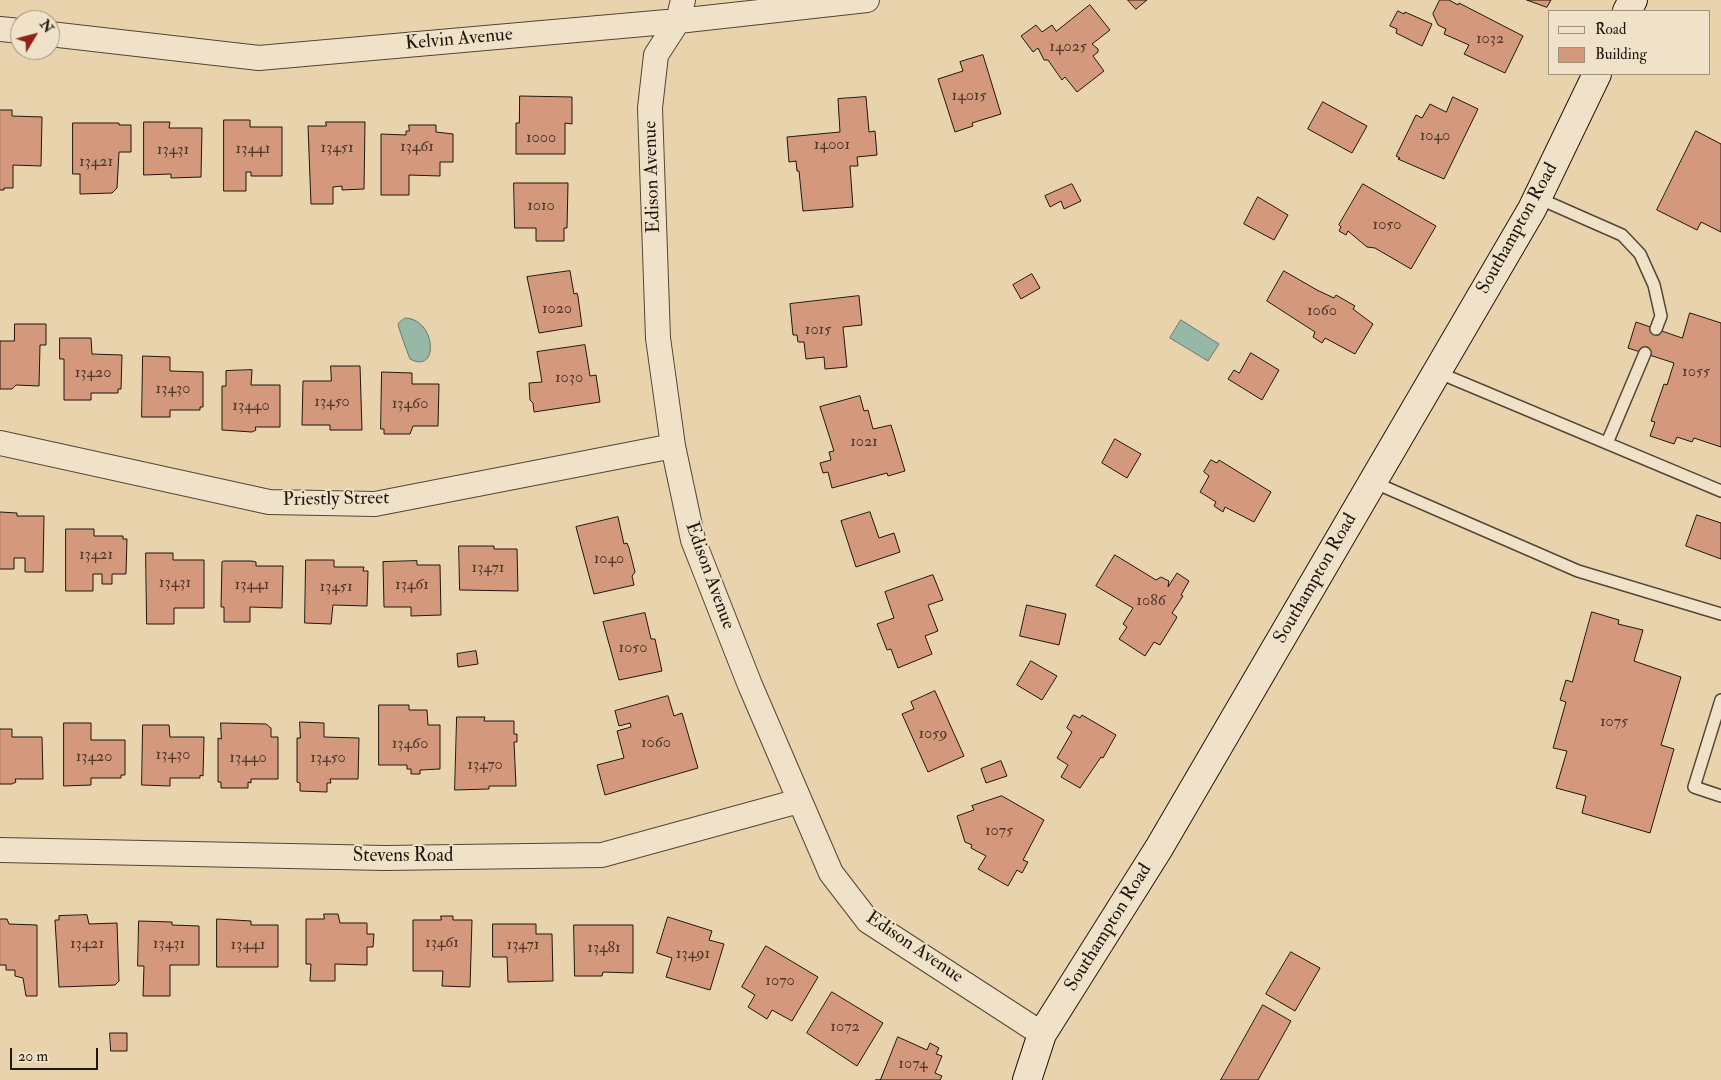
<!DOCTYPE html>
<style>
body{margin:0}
#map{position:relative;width:1721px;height:1080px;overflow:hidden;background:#e8d3ac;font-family:"IM FELL Double Pica",serif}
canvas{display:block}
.legend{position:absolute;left:1548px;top:10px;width:162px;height:65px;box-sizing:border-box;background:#f0e2c9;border:1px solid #9d917f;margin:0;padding:6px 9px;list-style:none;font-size:15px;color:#20170f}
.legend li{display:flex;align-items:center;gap:10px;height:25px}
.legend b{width:25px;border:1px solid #9d917f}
.north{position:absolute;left:10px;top:10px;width:50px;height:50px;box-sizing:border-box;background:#f0e2c9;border:1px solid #9d917f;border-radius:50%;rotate:53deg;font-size:14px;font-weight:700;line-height:20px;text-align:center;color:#20170f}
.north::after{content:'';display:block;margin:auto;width:18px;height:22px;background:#8f2418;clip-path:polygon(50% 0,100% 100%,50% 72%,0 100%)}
.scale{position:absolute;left:10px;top:1048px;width:88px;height:22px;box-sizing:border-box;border:2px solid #20170f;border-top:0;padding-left:6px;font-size:15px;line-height:18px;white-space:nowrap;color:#20170f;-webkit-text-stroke:4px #f0e2c9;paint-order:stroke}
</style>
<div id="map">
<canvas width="1721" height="1080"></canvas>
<ul class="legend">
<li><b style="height:6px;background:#f0e2c9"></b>Road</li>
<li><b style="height:14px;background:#d4997d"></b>Building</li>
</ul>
<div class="north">N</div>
<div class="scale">20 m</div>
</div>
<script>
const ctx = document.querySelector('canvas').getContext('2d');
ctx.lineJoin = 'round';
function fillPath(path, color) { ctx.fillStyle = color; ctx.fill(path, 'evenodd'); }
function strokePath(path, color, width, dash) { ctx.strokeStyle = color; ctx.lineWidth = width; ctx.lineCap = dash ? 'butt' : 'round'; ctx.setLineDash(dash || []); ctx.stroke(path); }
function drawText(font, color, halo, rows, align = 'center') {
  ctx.font = font + ' "IM FELL Double Pica",serif'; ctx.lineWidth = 4; ctx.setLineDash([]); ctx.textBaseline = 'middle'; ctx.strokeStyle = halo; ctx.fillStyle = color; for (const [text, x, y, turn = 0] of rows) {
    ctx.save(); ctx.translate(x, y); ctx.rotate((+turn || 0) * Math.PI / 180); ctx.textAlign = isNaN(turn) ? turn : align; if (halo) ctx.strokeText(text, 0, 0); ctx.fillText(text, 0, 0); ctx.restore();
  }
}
const water = new Path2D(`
 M405,318c31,0 35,57 5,41 -2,-5 -12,-32 -12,-35z
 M1181,320l38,24 -11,17 -38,-23z`);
fillPath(water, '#97b8a7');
strokePath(water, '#67786a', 1);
const building = new Path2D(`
 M1128,0h19l-11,9z
 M1440,0h9l9,5 1,-2 64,33 -18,37 -41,-19 5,-9 -25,-11 2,-5 -8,-4 -5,-11z
 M1527,0h24l-4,7z
 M1090,5l20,25 -18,14 6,5v3l-5,4 11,15 -27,21 -12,-15 -3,3 -14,-20h-4l-6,-12 -5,4 -12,-16 15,-11 6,7 10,-7 4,6z
 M1398,11l6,3 1,-2 27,12 -10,22 -26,-13 1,-4 -7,-3z
 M983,55l18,59 -29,9 1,3 -18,6 -17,-53 25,-8 -3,-9z
 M520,96l52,1v27l-7,-1v31h-49v-31h3z
 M866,97l3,35 6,-1 2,24 -20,2 1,9h-8l3,41 -50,4 -4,-40h-2l-1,-10 -7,1 -2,-25 53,-5 -2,-33z
 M1453,97l25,12 -34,70 -46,-20 2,-1 -4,-2 20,-41 6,3 8,-14 16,8z
 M1323,102l44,24 -15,27 -44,-24z
 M0,110h12v6l30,1 -1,49 -28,-1v23h-9v2h-4z
 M224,120h26v7h32v49h-31v-4h-5v19h-22z
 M144,122h26l-1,6h33l-1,49 -30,1v-4l-27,1z
 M326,122h39l-1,67 -22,1v-4l-9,1v17h-22l-3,-78h18z
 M73,123h46v2h12v27h-12l-2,36 -5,5 -32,1v-20h-7z
 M409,125h27v7l17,2v28h-13v14l-31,-1v20h-28v-61l25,1v-4h3z
 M1696,131l25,13v88l-20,-10 -4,8 -40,-20z
 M514,183h54l-1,45h-3v13h-28v-13h-21z
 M1072,184l9,17 -17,8 -3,-8 -11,6 -5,-11z
 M1363,184l73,42 -25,43 -36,-21 -8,-1 -19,-16 -2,4 -7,-4 2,-4 -2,-2z
 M1258,197l30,18 -14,25 -30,-16z
 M570,271l4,23 3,-1 1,4 4,29 -43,7 -12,-56z
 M1284,271l33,19 17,8 2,-3 19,11 -2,3 20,15 -18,30 -30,-16 -3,5 -9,-6 2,-5 -48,-31z
 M1032,274l8,14 -19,11 -8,-14z
 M859,296l3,29 -19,2 4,40 -22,2 -1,-12 -18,2 -2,-17h-6l-1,-7h-4l-3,-31z
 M1690,313l31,10v124l-27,-9 -2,4 -15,-5 -3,7 -24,-8 5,-14 -4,-1 13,-37 3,1 7,-22 -46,-15 8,-26 46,16z
 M15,324h31v21h-6l-1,41 -23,-1 -4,4h-12v-48h14z
 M60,338h31l1,16 30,1 -1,34h-3v4h-27v7h-27v-41h-4z
 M585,345l5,31 6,-1 4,27 -66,10 -1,-9 -3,-3 -1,-17 13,-1 -5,-30z
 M1251,353l28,17 -17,30 -34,-21 6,-9 5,3z
 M143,356l27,1v14l33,1v35h-3v3h-30v7h-28z
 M331,366h29l2,64h-32v-5h-28l1,-44h28z
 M252,370l-1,15h29v42h-25l1,3 -4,2 -30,-2v-44h4v-15z
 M382,372l30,1v11h27l-1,42h-25l-3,8h-26v-5h-3z
 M860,396l4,15 4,-1 5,19 18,-4 14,46 -17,5 -1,-3 -55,15 -4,-16 -5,1 -3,-10 11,-3 -2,-8 5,-1 -14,-44z
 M1115,439l26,15 -14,24 -25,-15z
 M1211,460l6,3 2,-3 52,32 -17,30 -29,-15 -2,5 -9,-6 2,-4 -16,-10 9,-16 -5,-4z
 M0,512l17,1v3h27l-1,56h-18v-14h-11v11h-14z
 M870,512l9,26 15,-5 6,19 -44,15 -15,-46z
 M1697,515l24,8v36l-35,-13z
 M618,517l6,27 3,-1 2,5 6,24 -3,4 2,9 -40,9 -18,-67z
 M66,529h28v7h29v3h4l-1,35h-14v10h-10v-10h-9v17h-27z
 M459,546h35v3h23l1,42 -58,-1z
 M146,553h27v7h31v48h-30v16h-27z
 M1115,555l41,25 5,-3 8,4 -1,6 9,-14 12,8 -8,14 2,1 -11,17 5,4 -1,2 -16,26 -6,-3 -9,14 -26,-17 8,-12 -4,-3 10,-16 -37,-22z
 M306,560h28v7h30l-1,4h5l-1,35 -34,-1 -2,19 -26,-1z
 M224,561h28l4,1v4h27l-1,42 -32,-1v15h-26v-15h-3l1,-45z
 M417,561v4h23l1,50 -30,1v-9h-27l-1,-45z
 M933,575l10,25 -15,5 10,26 -13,5 7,18 -34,14 -7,-19 -4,1 -10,-26 17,-6 -9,-26z
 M1027,605l39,9 -7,31 -39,-9z
 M1592,612l27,8 -1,4 25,6 -9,31 47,16 -20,68 13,4 -24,84 -68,-20 4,-17 -30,-8 11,-37 -14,-3 13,-46 -6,-2 6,-20 6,2z
 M645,613l6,26h4l7,32 -43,9 -16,-58z
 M476,651l2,13 -20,3 -1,-13z
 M1031,661l26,15 -15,24 -25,-15z
 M935,691l29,65 -36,16 -26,-58 12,-5 -3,-7z
 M668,696l6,20 8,-3 16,55 -93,27 -8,-30 27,-7 -7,-27 14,-4 -1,-4 -11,3 -4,-15z
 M379,705h30v5h18l1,15h12v44l-20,1v4h-9v-5h-4v-4h-28z
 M1074,715l6,3 2,-3 34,20 -13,23 -2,-1 -21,31 -19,-11 7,-12 -11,-7 15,-26 -5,-4z
 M457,717h28l-1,4h30v13h3v8h-3l2,44h-27v3l-34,1z
 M300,722l24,1v14l35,1 -1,41h-28l1,4h-4v9l-27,-1v-8l-3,-1v-44h3z
 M64,723h27v17h34v35h-4v3h-30v7l-27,1z
 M221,723l45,1 5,4v9h7v42h-27v4l-3,-1v6h-27v-6h-3v-44l3,1z
 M143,725h26l1,12h34l-1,39 -3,-1v3h-30v8l-28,-1z
 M0,729h12v8h30l1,42h-28l1,3 -4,2h-12z
 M1001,761l6,15 -21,7 -5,-14z
 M1002,796l42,24 -21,40 5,2 -6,11 -5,-3 -9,16 -30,-17 8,-13 -15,-8 1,-3 -7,-3 -8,-26 17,-6 -2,-4z
 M324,914h14l2,9h27v11h7l-1,13h-6v18l-32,-1v17h-25l1,-17h-5v-45h18z
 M87,915l2,9 28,-1 2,58 -4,4 -56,2 -4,-67h4v-4z
 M441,916h12v4h19l-2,67 -28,-1 1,-15h-30v-51h28z
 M668,917l44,14 -3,9 15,4 -14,46 -44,-13 6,-19 -15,-5z
 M0,919h7l2,5 28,1v71h-11l-3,-18 -8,-2v-6h-9v-5h-6z
 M217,919l34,2v4h27v42h-61z
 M139,921l33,1v3l27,1v39h-29v31h-27l1,-30h-6z
 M493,924h43v10h16l1,47 -45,1 -1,-25h-14z
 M574,925h59v48l-30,-1 -1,4h-27z
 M766,946l52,31 -26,44 -20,-11 -5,9 -19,-12 7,-12 -13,-8z
 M1291,952l29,16 -25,43 -29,-17z
 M832,992l51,31 -26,43 -50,-33z
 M1263,1005l28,16 -33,59h-37z
 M110,1033h17v18h-16z
 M898,1037l29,13 3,-7 9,5 -3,6 6,2 -7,17 7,3 -2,4h-65h5z`);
fillPath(building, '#d4997d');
strokePath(building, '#20170f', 1);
const lane = new Path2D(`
 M1538,198l84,37 18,19 14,31 7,31 -5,13
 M1437,372l284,119
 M1607,443l38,-90
 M1373,482l205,89 143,43
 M1721,700l-27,87 27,9`);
const street = new Path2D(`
 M683,0l-5,21 -22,34 -6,53 8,230 15,108 20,94 57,145 81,188 37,48 174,113
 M0,29l20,2
 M50,34l209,24 419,-37 189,-21
 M0,443l269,59 106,2 298,-58
 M0,850l385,8 217,-3 197,-54`);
const secondary = new Path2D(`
 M1627,11l6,-11
 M1027,1080l15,-46 117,-186 373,-639 65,-135`);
strokePath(lane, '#524636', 14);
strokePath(street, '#524636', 26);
strokePath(secondary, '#20170f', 30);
strokePath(lane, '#f0e2c9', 11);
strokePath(street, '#f0e2c9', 24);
strokePath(secondary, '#f0e2c9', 28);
drawText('16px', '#4d382a', null, [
 ["1032",1490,40],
 ["14025",1068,48],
 ["14015",969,97],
 ["1040",1435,137],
 ["1000",541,139],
 ["14001",832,146],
 ["13461",417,148],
 ["13451",337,149],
 ["13441",253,150],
 ["13431",173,151],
 ["13421",96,163],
 ["1010",541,207],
 ["1050",1387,226],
 ["1020",557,310],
 ["1060",1322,312],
 ["1015",818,331],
 ["1055",1696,373],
 ["13420",93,374],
 ["1030",569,379],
 ["13430",173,390],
 ["13450",332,403],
 ["13460",410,405],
 ["13440",251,407],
 ["1021",864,443],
 ["13421",96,556],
 ["1040",609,560],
 ["13471",488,569],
 ["13431",175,584],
 ["13441",252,586],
 ["13461",412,586],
 ["13451",336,588],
 ["1086",1151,602],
 ["1050",633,649],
 ["1075",1614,723],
 ["1059",933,735],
 ["1060",656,744],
 ["13460",410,745],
 ["13430",173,756],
 ["13420",94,758],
 ["13440",248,759],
 ["13450",328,759],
 ["13470",485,766],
 ["1075",999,832],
 ["13461",442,944],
 ["13421",87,945],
 ["13431",169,945],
 ["13441",248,946],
 ["13471",523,946],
 ["13481",604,949],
 ["13491",693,955],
 ["1070",780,982],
 ["1072",845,1028],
 ["1074",913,1065]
]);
drawText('19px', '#20170f', '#f0e2c9', [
 ["Kelvin Avenue",459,40,-5],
 ["Edison Avenue",653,177,-92],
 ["Southampton Road",1518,229,-61],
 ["Priestly Street",336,500,-1],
 ["Edison Avenue",709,576,70],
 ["Southampton Road",1316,579,-60],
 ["Stevens Road",403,857],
 ["Southampton Road",1109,928,-58],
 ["Edison Avenue",914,948,34]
]);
</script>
